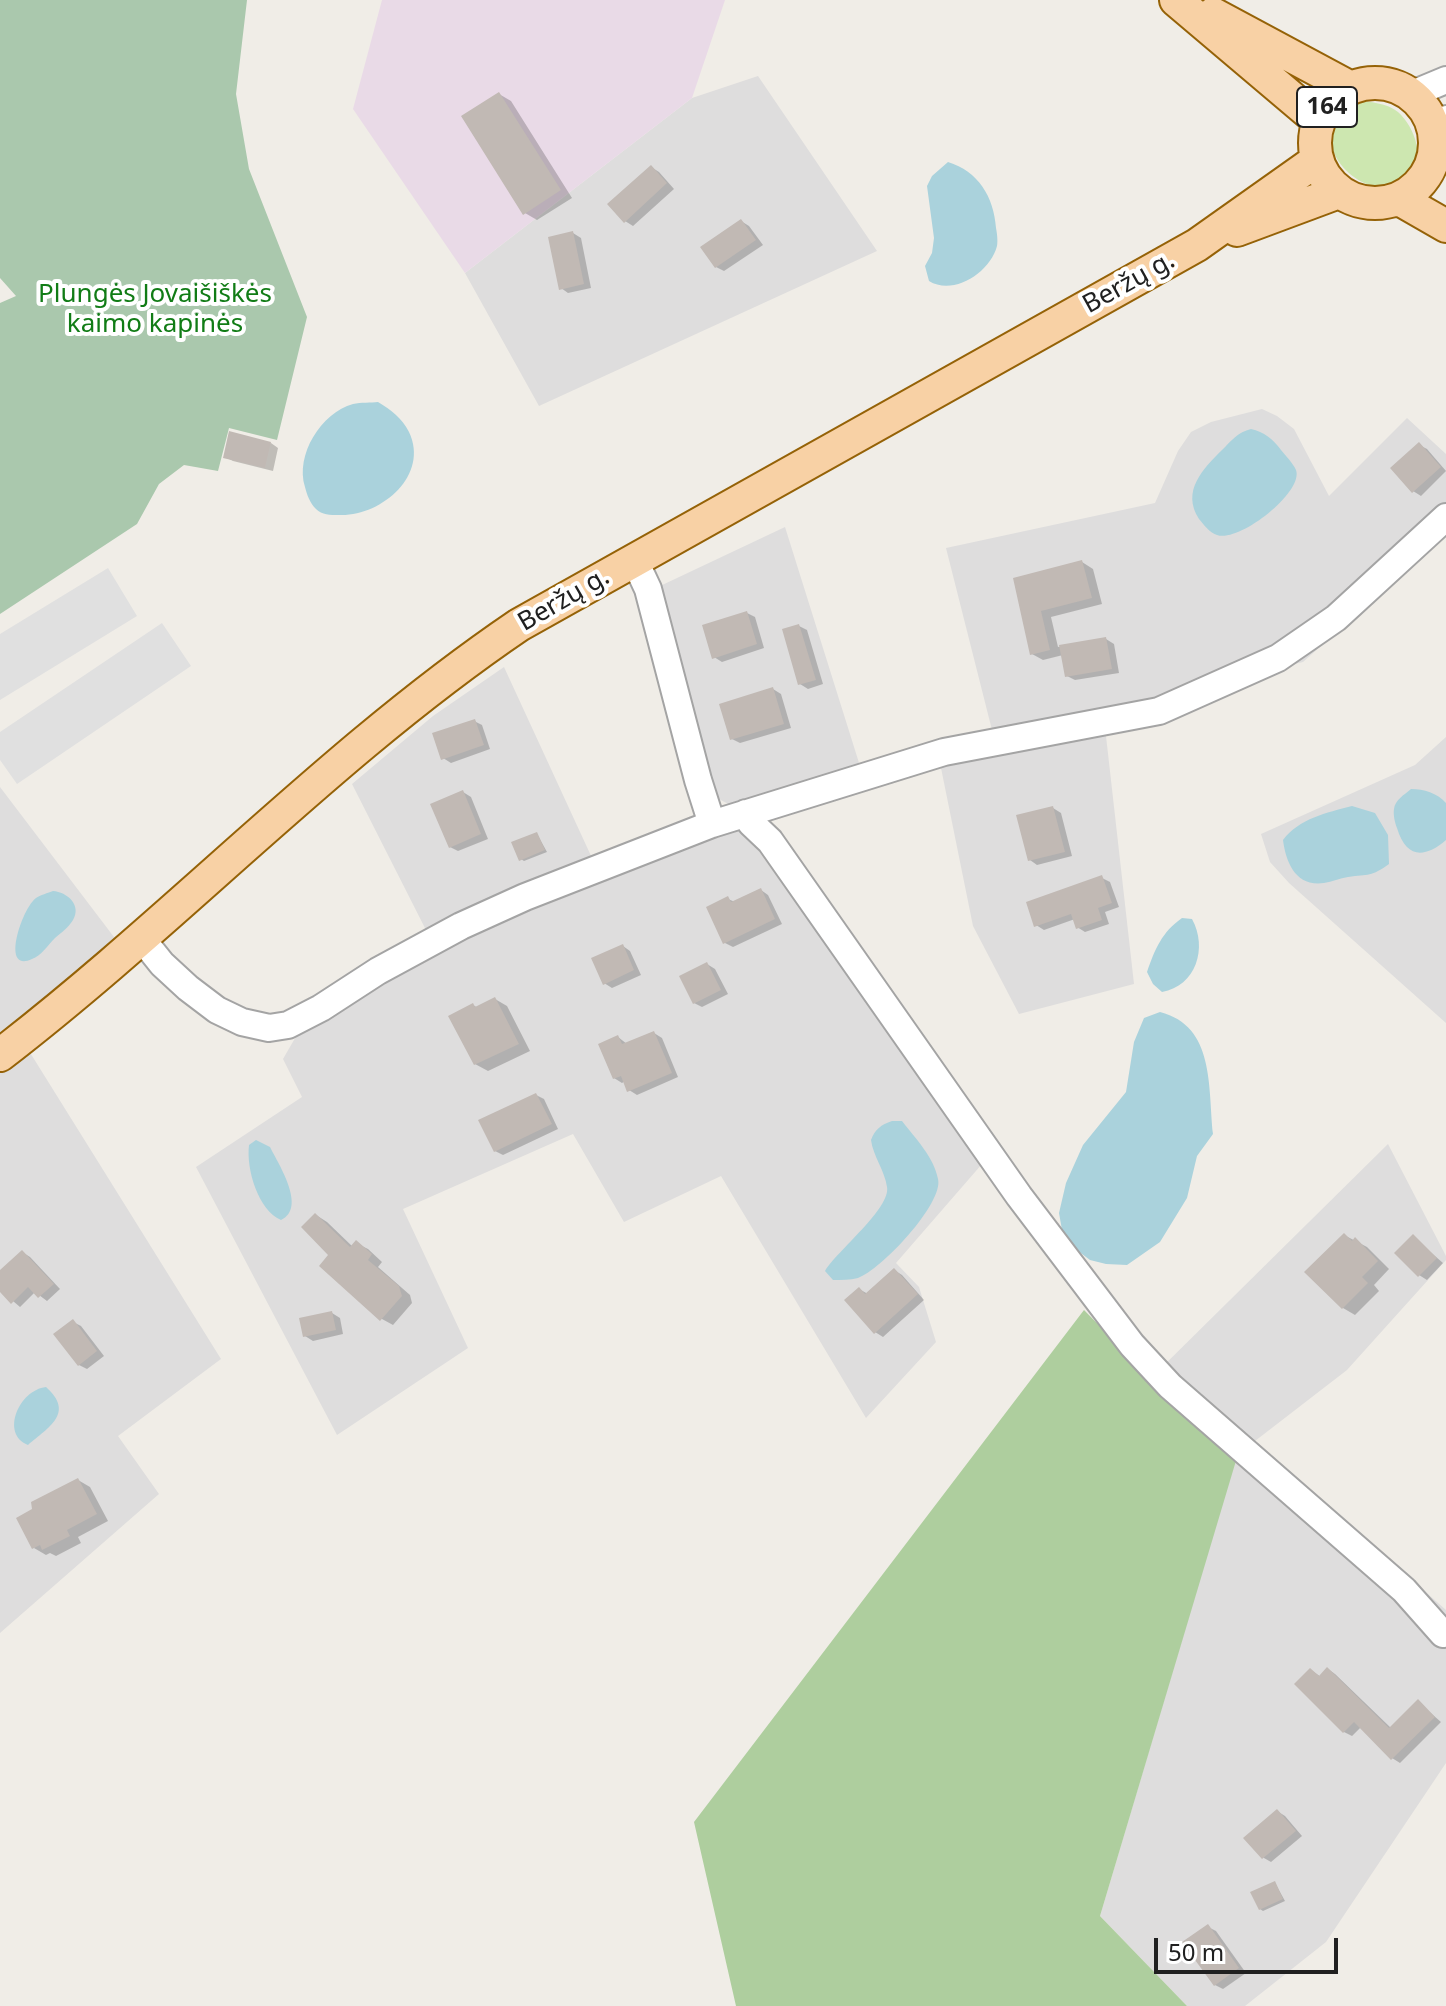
<!DOCTYPE html>
<meta charset="utf-8">
<style>
body{margin:0}
#map{position:relative;width:1446px;height:2006px;overflow:hidden;background:#f0ede7;font-family:"Noto Sans",sans-serif}
canvas{display:block}
.scale{position:absolute;left:1154px;top:1938px;width:184px;height:36px;box-sizing:border-box;border:4px solid #202020;border-top:0;padding-left:10px;font-size:24px;line-height:28px;white-space:nowrap;color:#202020;-webkit-text-stroke:6px #fff;paint-order:stroke}
</style>
<div id="map">
<canvas width="1446" height="2006"></canvas>
<div class="scale">50 m</div>
</div>
<script>
const ctx = document.querySelector('canvas').getContext('2d');
ctx.lineJoin = 'round';
function fillPath(path, color) { ctx.fillStyle = color; ctx.fill(path, 'evenodd'); }
function strokePath(path, color, width, dash) { ctx.strokeStyle = color; ctx.lineWidth = width; ctx.lineCap = dash ? 'butt' : 'round'; ctx.setLineDash(dash || []); ctx.stroke(path); }
function drawText(font, color, halo, rows, align = 'center') {
  ctx.font = font + ' "Noto Sans",sans-serif'; ctx.lineWidth = 8; ctx.setLineDash([]); ctx.textBaseline = 'middle'; ctx.strokeStyle = halo; ctx.fillStyle = color; for (const [text, x, y, turn = 0] of rows) {
    ctx.save(); ctx.translate(x, y); ctx.rotate((+turn || 0) * Math.PI / 180); ctx.textAlign = isNaN(turn) ? turn : align; if (halo) ctx.strokeText(text, 0, 0); ctx.fillText(text, 0, 0); ctx.restore();
  }
}
fillPath(new Path2D(`
 M758,76l119,175 -338,155 -74,-133 227,-175z
 M1262,409l15,7 17,13 35,67 78,-78 39,36v81l-143,127 -104,25 -47,15 -160,28 -46,-182 209,-45 23,-52 13,-19 20,-10z
 M785,527l75,239 -124,42 -19,-10 -7,-11 -52,-200z
 M504,667l88,191 -165,74 -75,-148 81,-68z
 M1106,736l28,248 -115,30 -46,-88 -33,-163 62,-14z
 M1446,737v286l-157,-140 -19,-21 -9,-28 154,-69z
 M0,787l117,154 -117,91z
 M741,826l241,338 -86,99 23,24 17,55 -70,76 -145,-242 -97,46 -51,-88 -170,75 65,139 -131,87 -141,-268 106,-70 -19,-38 15,-26 98,-58 136,-72z
 M29,1051l192,308 -103,77 41,58 -159,139v-560z
 M1388,1144l58,112v4l-99,110 -92,71 191,169v153l-120,179 -81,64h-58l-87,-90 137,-462 -86,-76z`), '#dedddd');
fillPath(new Path2D(`
 M382,0h343l-33,98 -227,175 -112,-164z`), '#e9dae7');
fillPath(new Path2D(`
 M1356,100c14,2 31,3 42,12 17,15 29,49 10,66 -24,22 -61,2 -73,-23 -4,-9 -4,-21 -4,-31l15,-17z`), '#cde7b0');
fillPath(new Path2D(`
 M1084,1310l67,68 87,76 -138,462 87,90h-451l-42,-184z`), '#aece9e');
fillPath(new Path2D(`
 M0,0h247l-11,94 13,75 58,148 -30,123 -48,-12 -11,43 -34,-6 -25,19 -22,40 -137,90v-311l16,-7 -16,-18z`), '#aac8ad');
fillPath(new Path2D(`
 M108,568l29,48 -137,84v-66z
 M162,623l29,43 -174,118 -17,-24v-28z`), '#e0e0e0');
fillPath(new Path2D(`
 M948,162c30,9 46,35 48,66 1,5 2,13 1,18 -7,27 -44,50 -68,35l-4,-15 7,-13 2,-15 -7,-52 5,-10z
 M378,402c13,8 24,16 31,30 21,44 -29,85 -70,83 -9,0 -17,0 -23,-6 -6,-6 -9,-14 -11,-22 -10,-32 16,-74 48,-83 8,-2 18,-1 25,-2z
 M1251,429c13,3 22,10 30,21 4,5 12,13 15,20 8,22 -57,73 -79,65 -7,-2 -13,-10 -18,-16 -18,-28 4,-50 23,-69 9,-9 16,-18 29,-21z
 M1411,789c13,0 26,4 35,14v37c-22,19 -40,18 -49,-12 -2,-5 -4,-13 -3,-19 1,-9 10,-14 17,-20z
 M1352,806l23,7 13,22 1,29c-18,13 -20,10 -41,13 -8,1 -16,5 -24,6 -28,4 -38,-20 -41,-43 17,-22 43,-27 69,-34z
 M53,891c14,1 29,14 20,29 -4,7 -12,13 -18,18 -7,7 -14,18 -23,21 -32,15 -10,-51 4,-61 4,-3 12,-5 17,-7z
 M1182,918l10,1c16,29 4,67 -30,73l-9,-8 -6,-12c8,-23 15,-40 35,-54z
 M1160,1012c55,14 48,75 53,122l-16,22 -10,42 -27,44 -33,23 -21,-1 -16,-4 -16,-12 -12,-18 -3,-17 7,-30 17,-38 43,-53 8,-50 10,-24z
 M892,1121h10c13,17 32,36 36,58 6,24 -57,91 -80,99 -8,2 -17,2 -25,2l-8,-9c12,-20 66,-63 62,-84 -2,-16 -14,-31 -16,-47 4,-11 10,-15 21,-19z
 M256,1140l14,7c9,18 37,61 11,73 -23,-10 -35,-51 -32,-75z
 M46,1387c29,26 3,40 -18,58 -28,-11 -9,-55 18,-58z`), '#aad2dc');
fillPath(new Path2D(`
 M499,94l12,7 61,97 -35,22 -12,-7z
 M651,167l8,5 15,17 -41,37 -8,-5z
 M741,221l8,5 14,19 -39,26 -8,-4z
 M573,233l8,5 10,50 -23,5 -7,-5z
 M271,443l7,5 -5,23 -40,-10 -8,-4z
 M1419,445l8,4 19,22 -25,25 -8,-5z
 M1082,562l11,7 9,35 -51,13 7,30 48,-8 8,5 5,29 -44,7 -8,-4 -4,-21 -20,5 -11,-6 -17,-74z
 M747,613l8,4 9,31 -42,14 -8,-5z
 M799,626l8,4 16,54 -15,5 -8,-5z
 M773,689l8,5 10,34 -51,15 -8,-4z
 M474,721l8,4 8,24 -39,14 -8,-5z
 M463,792l8,5 17,42 -30,12 -8,-4z
 M1053,808l8,5 11,43 -35,9 -7,-5z
 M537,834l10,18 -23,9 -3,-2z
 M1102,878l8,4 9,25 -14,5 4,12 -24,8 -8,-5 -2,-8 -31,11 -8,-5z
 M761,890l7,5 14,29 -49,23 -8,-4 3,-44 7,3z
 M623,946l7,5 11,24 -29,13 -8,-5z
 M707,964l8,5 13,25 -26,13 -8,-4z
 M495,999l12,7 23,45 -42,20 -13,-7 -2,-59 5,3z
 M654,1033l8,5 16,39 -41,18 -8,-5 -4,-9 -3,2 -8,-5 4,-41 9,7z
 M536,1095l8,4 14,30 -55,26 -8,-4z
 M316,1215l11,7 26,25 3,-4 12,6 14,13 -4,5 32,28 2,8 -19,22 -11,-6 -51,-64z
 M1344,1235l23,12 22,22 -15,16 5,6 -24,24 -12,-7z
 M1413,1237l30,26 -16,17 -8,-5z
 M22,1252l8,5 30,32 -13,12 -12,-9 -15,15 -20,-17v-17z
 M894,1270l8,5 22,25 -41,37 -8,-5 -16,-43 9,5z
 M332,1313l8,5 3,16 -30,7 -8,-5z
 M73,1322l8,4 23,30 -17,13 -8,-4z
 M78,1480l12,7 18,34 -30,16 3,6 -25,13 -6,-3 -4,2 -12,-7z
 M1328,1669l7,5 56,54 27,-26 23,20 -41,41 -8,-5 -31,-31 -9,9 -8,-4 -33,-62 10,7z
 M1277,1811l8,5 17,20 -31,26 -7,-4 -18,-20z
 M1275,1883l10,18 -22,10 -3,-2z
 M1208,1927l8,4 30,42 -23,16 -8,-4z`), '#0003');
fillPath(new Path2D(`
 M499,92l62,98 -38,25 -62,-99z
 M651,165l16,18 -43,40 -17,-19z
 M741,219l15,21 -41,28 -15,-21z
 M573,231l11,53 -25,6 -11,-53z
 M229,431l42,11 -6,26 -42,-10z
 M1419,442l22,25 -29,26 -22,-25z
 M1082,560l10,38 -51,13 9,39 -20,5 -17,-77z
 M747,611l10,33 -45,15 -10,-34z
 M799,624l17,56 -18,5 -16,-56z
 M1106,637l6,32 -47,8 -6,-32z
 M773,687l11,37 -54,16 -11,-36z
 M475,719l9,26 -43,15 -9,-27z
 M463,790l18,44 -32,14 -19,-44z
 M1053,806l12,46 -37,9 -12,-46z
 M537,832l8,18 -26,11 -8,-19z
 M1102,875l10,28 -14,5 4,12 -26,9 -5,-15 -37,13 -8,-25z
 M761,888l14,31 -52,25 -17,-37 22,-11 3,6z
 M623,944l11,26 -31,15 -12,-27z
 M707,962l14,28 -28,14 -14,-28z
 M495,997l24,47 -45,21 -26,-49 25,-13 2,4z
 M654,1031l18,42 -45,19 -6,-16 -8,3 -15,-35 20,-9 4,9z
 M536,1093l16,31 -58,28 -16,-32z
 M315,1213l35,34 6,-7 16,14 -4,6 31,26 3,10 -22,25 -61,-55 9,-11 -27,-28z
 M1344,1233l8,8 3,-4 23,24 -16,16 6,6 -26,26 -38,-37z
 M1413,1234l24,24 -19,19 -24,-24z
 M22,1250l32,34 -16,14 -10,-11 -17,17 -11,-12v-22z
 M894,1268l24,26 -44,40 -30,-34 15,-13 6,7z
 M332,1311l4,19 -33,7 -4,-19z
 M73,1319l24,32 -19,15 -25,-32z
 M78,1478l19,36 -30,16 3,6 -28,14 -2,-5 -8,4 -16,-31 16,-9 -1,-7z
 M1327,1667l62,61 29,-29 17,18 -44,43 -37,-38 -11,11 -49,-49 16,-16 9,8z
 M1277,1809l19,22 -34,28 -19,-21z
 M1275,1881l8,18 -24,11 -9,-18z
 M1208,1924l31,44 -25,18 -32,-44z`), '#c1b9b4');
const minor = new Path2D(`
 M1410,95l36,-15
 M1433,127l13,-8
 M634,559l14,30 50,191 14,44
 M746,813l5,10 19,18 249,355 113,149 38,41 234,204 39,44
 M142,939l20,25 26,24 29,22 25,12 27,6 19,-3 33,-17 57,-37 83,-45 64,-29 187,-73 232,-72 215,-41 119,-53 58,-40 110,-101`);
const major = new Path2D(`
 M1176,0l143,121
 M1213,14l138,74
 M1315 143a60 60 0 1 1 120 0a60 60 0 1 1-120 0Z
 M1399,199l47,27
 M1237,230l102,-38
 M0,1055c178,-137 333,-304 519,-430l678,-380 120,-85`);
strokePath(minor, '#a4a4a4', 30);
strokePath(major, '#956207', 36);
strokePath(minor, '#fff', 26);
strokePath(major, '#f8d1a5', 32);
for (const [x, y, w] of [
 [1327,107,60]
]) { const box = new Path2D(); box.roundRect(x - w / 2, y - 20, w, 40, 6); ctx.fillStyle = '#fff'; ctx.fill(box); strokePath(box, '#202020', 2); }
drawText('bold 24px', '#202020', null, [
 ["164",1327,107]
]);
drawText('26px', '#202020', '#fff', [
 ["Beržų g.",1129,283,-29],
 ["Beržų g.",564,600,-30]
]);
drawText('26px', '#117c16', '#fff', [
 ["Plungės Jovaišiškės",155,295],
 ["kaimo kapinės",155,325]
]);
</script>
